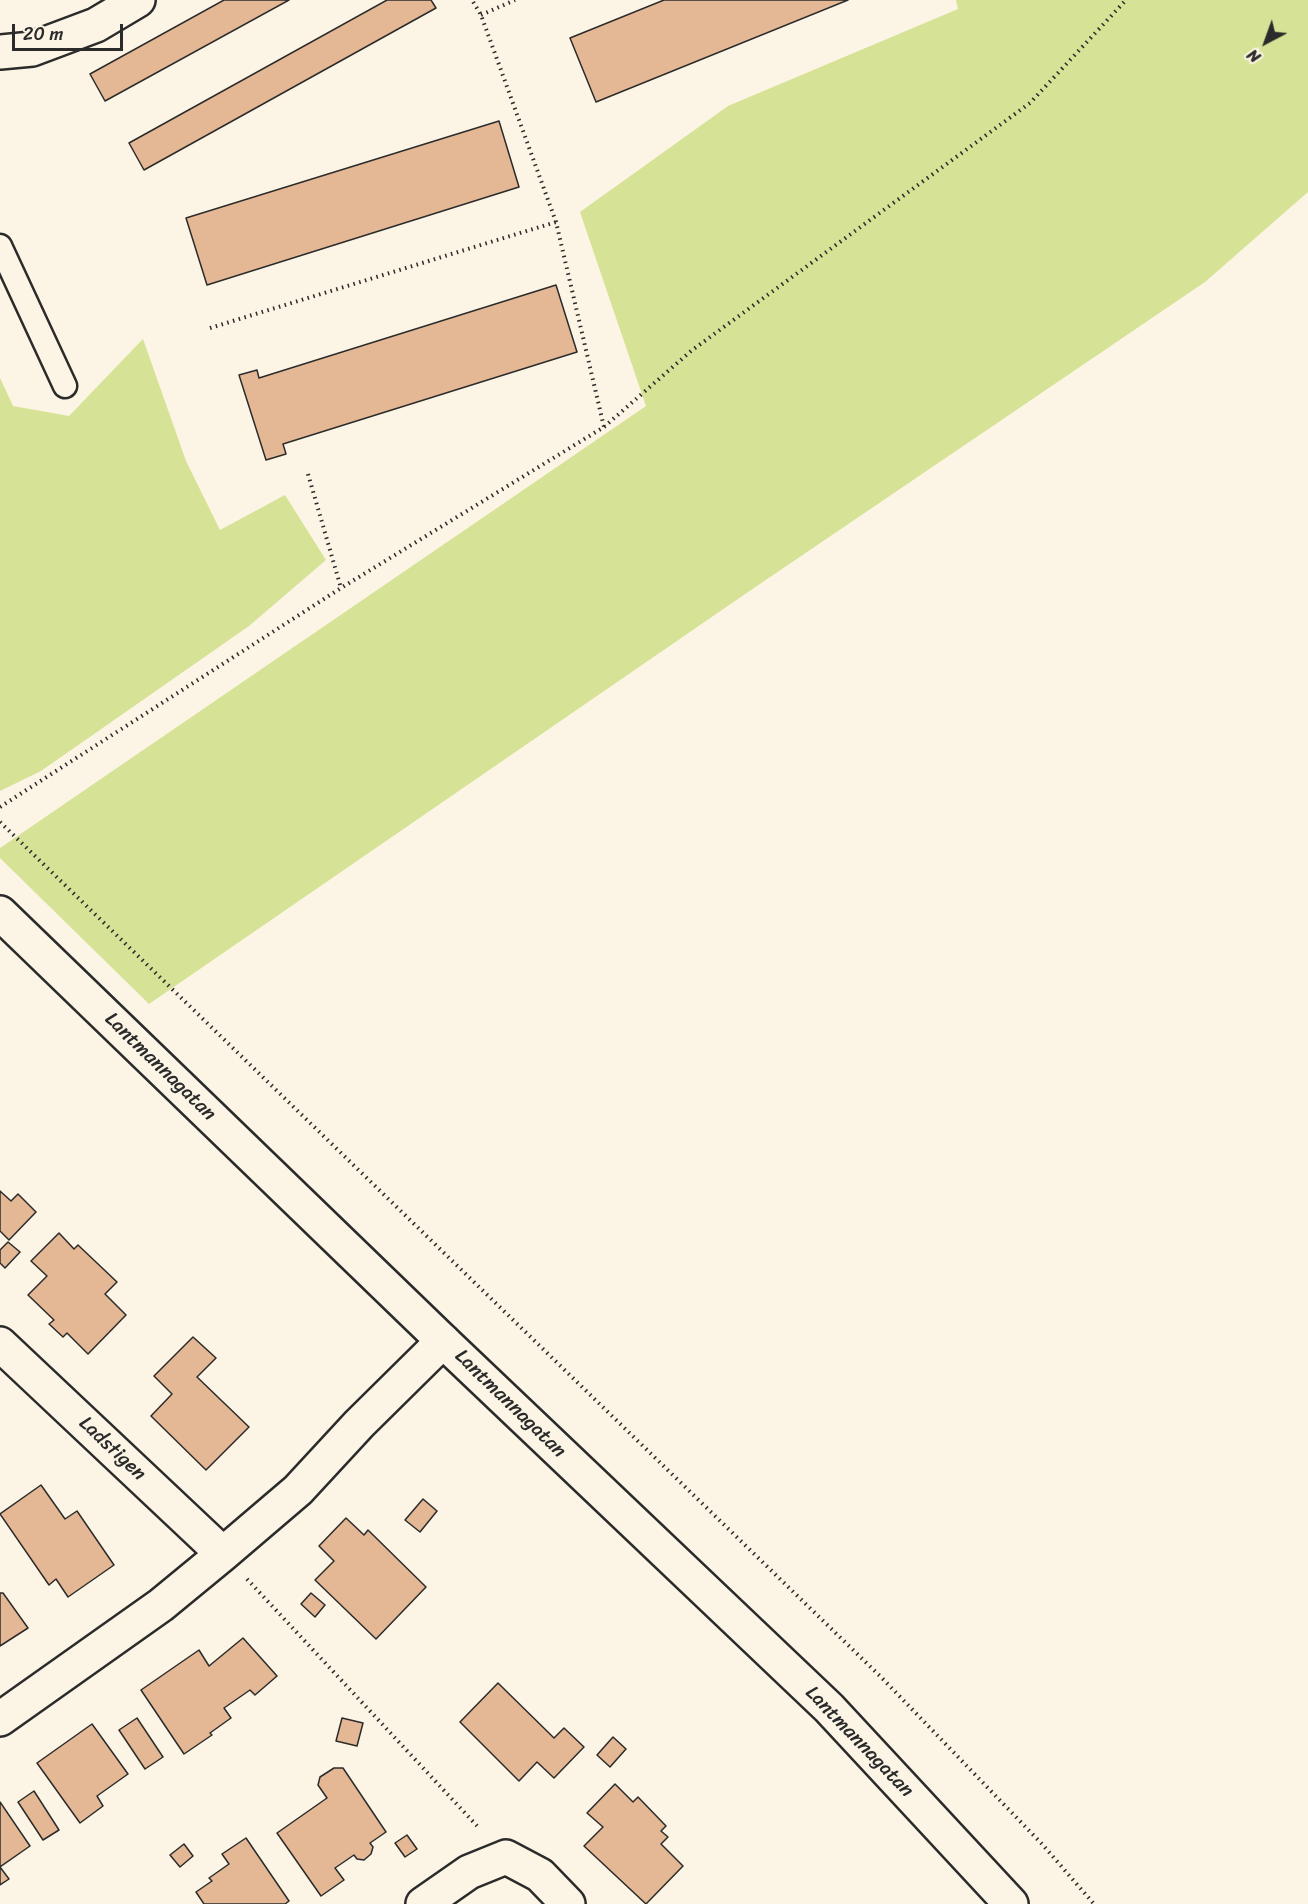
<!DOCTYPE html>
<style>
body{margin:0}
#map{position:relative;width:1308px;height:1904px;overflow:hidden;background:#fcf5e5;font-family:Sriracha,sans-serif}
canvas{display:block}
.north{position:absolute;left:1236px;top:12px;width:60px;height:60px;-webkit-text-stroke:4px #fcf5e5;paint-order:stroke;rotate:221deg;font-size:16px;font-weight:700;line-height:24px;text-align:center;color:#2b2b2b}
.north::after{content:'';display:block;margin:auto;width:21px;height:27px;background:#2b2b2b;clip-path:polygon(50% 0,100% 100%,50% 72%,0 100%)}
.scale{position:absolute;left:12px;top:24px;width:111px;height:27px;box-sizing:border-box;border:3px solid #2b2b2b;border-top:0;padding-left:8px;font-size:18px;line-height:21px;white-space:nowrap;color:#2b2b2b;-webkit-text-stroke:4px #fcf5e5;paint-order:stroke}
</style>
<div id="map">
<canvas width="1308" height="1904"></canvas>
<div class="north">N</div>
<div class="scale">20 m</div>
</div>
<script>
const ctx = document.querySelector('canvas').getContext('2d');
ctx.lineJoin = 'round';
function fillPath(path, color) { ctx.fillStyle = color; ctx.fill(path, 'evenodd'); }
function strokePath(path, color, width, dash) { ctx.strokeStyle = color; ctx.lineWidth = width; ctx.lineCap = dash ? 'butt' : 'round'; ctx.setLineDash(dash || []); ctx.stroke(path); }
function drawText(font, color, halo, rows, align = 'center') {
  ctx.font = font + ' Sriracha,sans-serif'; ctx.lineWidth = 4.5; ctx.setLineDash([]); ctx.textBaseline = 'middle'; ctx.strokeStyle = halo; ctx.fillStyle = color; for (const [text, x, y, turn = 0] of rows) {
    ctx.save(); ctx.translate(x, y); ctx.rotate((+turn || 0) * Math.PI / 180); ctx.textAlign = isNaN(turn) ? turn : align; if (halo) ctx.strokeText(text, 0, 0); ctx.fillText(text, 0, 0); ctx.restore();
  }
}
fillPath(new Path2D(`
 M956,0h352v192l-103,90 -454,308 -602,414 -149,-146v-10l646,-442 -66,-194 148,-106 230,-97z
 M143,339l43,122 34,69 65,-35 41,65 -77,66 -208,145 -41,20v-413l13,28 56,10z`), '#d6e295');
const building = new Path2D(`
 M224,0h65l-184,101 -15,-27z
 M387,0h44l5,8 -292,162 -15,-27z
 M664,0h184l-252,102 -26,-64z
 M499,121l20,66 -312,98 -21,-67z
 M556,285l21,67 -294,92 3,10 -20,6 -27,-85 18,-5 2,8z
 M0,1191l11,10 7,-7 18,18 -27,28 -9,-9z
 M59,1233l15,16 4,-4 39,37 -12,12 21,21 -38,39 -21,-21 -4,4 -14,-13 5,-4 -26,-25 19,-19 -16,-15z
 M8,1242l12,10 -15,16 -5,-5v-13z
 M193,1337l23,21 -19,19 52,50 -43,43 -55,-54 21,-22 -18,-18z
 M41,1485l24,34 12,-8 37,54 -46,32 -12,-18 -7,6 -49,-71z
 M423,1499l14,12 -17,21 -15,-12z
 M346,1518l18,17 4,-5 58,57 -50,52 -61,-59 19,-19 -15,-15z
 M0,1593h3l25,35 -28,18z
 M311,1593l14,12 -10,12 -14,-13z
 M243,1638l34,38 -22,19 -5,-5 -26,18 7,10 -21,15 2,2 -28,19 -43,-64 58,-40 10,16z
 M498,1683l56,55 10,-10 20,19 -30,31 -17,-16 -18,19 -59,-59z
 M137,1718l26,39 -18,12 -26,-39z
 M342,1718l21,5 -6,23 -21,-5z
 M92,1724l36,50 -31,22 6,10 -23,17 -43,-60z
 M613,1737l13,12 -16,18 -13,-12z
 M334,1768h9l43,64 -16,11 3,4 -2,7 -7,6 -7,-1 -3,-4 -19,13 9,12 -23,16 -44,-63 50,-35 -9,-13 2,-8z
 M615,1784l18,18 5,-5 28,29 -5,5 7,6 -7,7 22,22 -37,38 -62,-58 19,-19 -16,-14z
 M34,1791l25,39 -16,10 -25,-38z
 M0,1802l30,44 -30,21 9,12 -9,6z
 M407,1835l10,14 -12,8 -10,-14z
 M246,1838l43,63 -4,3h-81l-8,-12 16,-11 -3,-3 20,-14 -7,-10z
 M184,1844l9,12 -13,11 -10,-12z`);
fillPath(building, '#e5b895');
strokePath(building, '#2b2b2b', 1.5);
const service = new Path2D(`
 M0,246l65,140`);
const minor = new Path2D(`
 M0,52l32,-3 64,-24 42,-25
 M0,1344l223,210
 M0,1719l161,-114 62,-51 75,-64 61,-66 84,-83
 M423,1904l46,-32 37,-15 34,18 28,29`);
const tertiary = new Path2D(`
 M0,913l443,428 386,367 182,196`);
strokePath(service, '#2b2b2b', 27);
strokePath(minor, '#2b2b2b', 38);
strokePath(tertiary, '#2b2b2b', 38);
strokePath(new Path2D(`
 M481,15l34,-15
 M210,328l346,-106
 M604,427l87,-76 339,-248 96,-103
 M308,474l33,114
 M0,807l341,-219 263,-161 -48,-205 -75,-207 -9,-15
 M0,822l881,855 161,167 52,60
 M247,1579l232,249`), '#2b2b2b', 4, [1.5, 4.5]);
strokePath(service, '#fcf5e5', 22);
strokePath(minor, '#fcf5e5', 33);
strokePath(tertiary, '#fcf5e5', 33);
drawText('20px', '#2b2b2b', '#fcf5e5', [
 ["Lantmannagatan",160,1067,44],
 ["Lantmannagatan",510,1404,44],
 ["Ladstigen",112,1449,43],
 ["Lantmannagatan",859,1742,46]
]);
</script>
